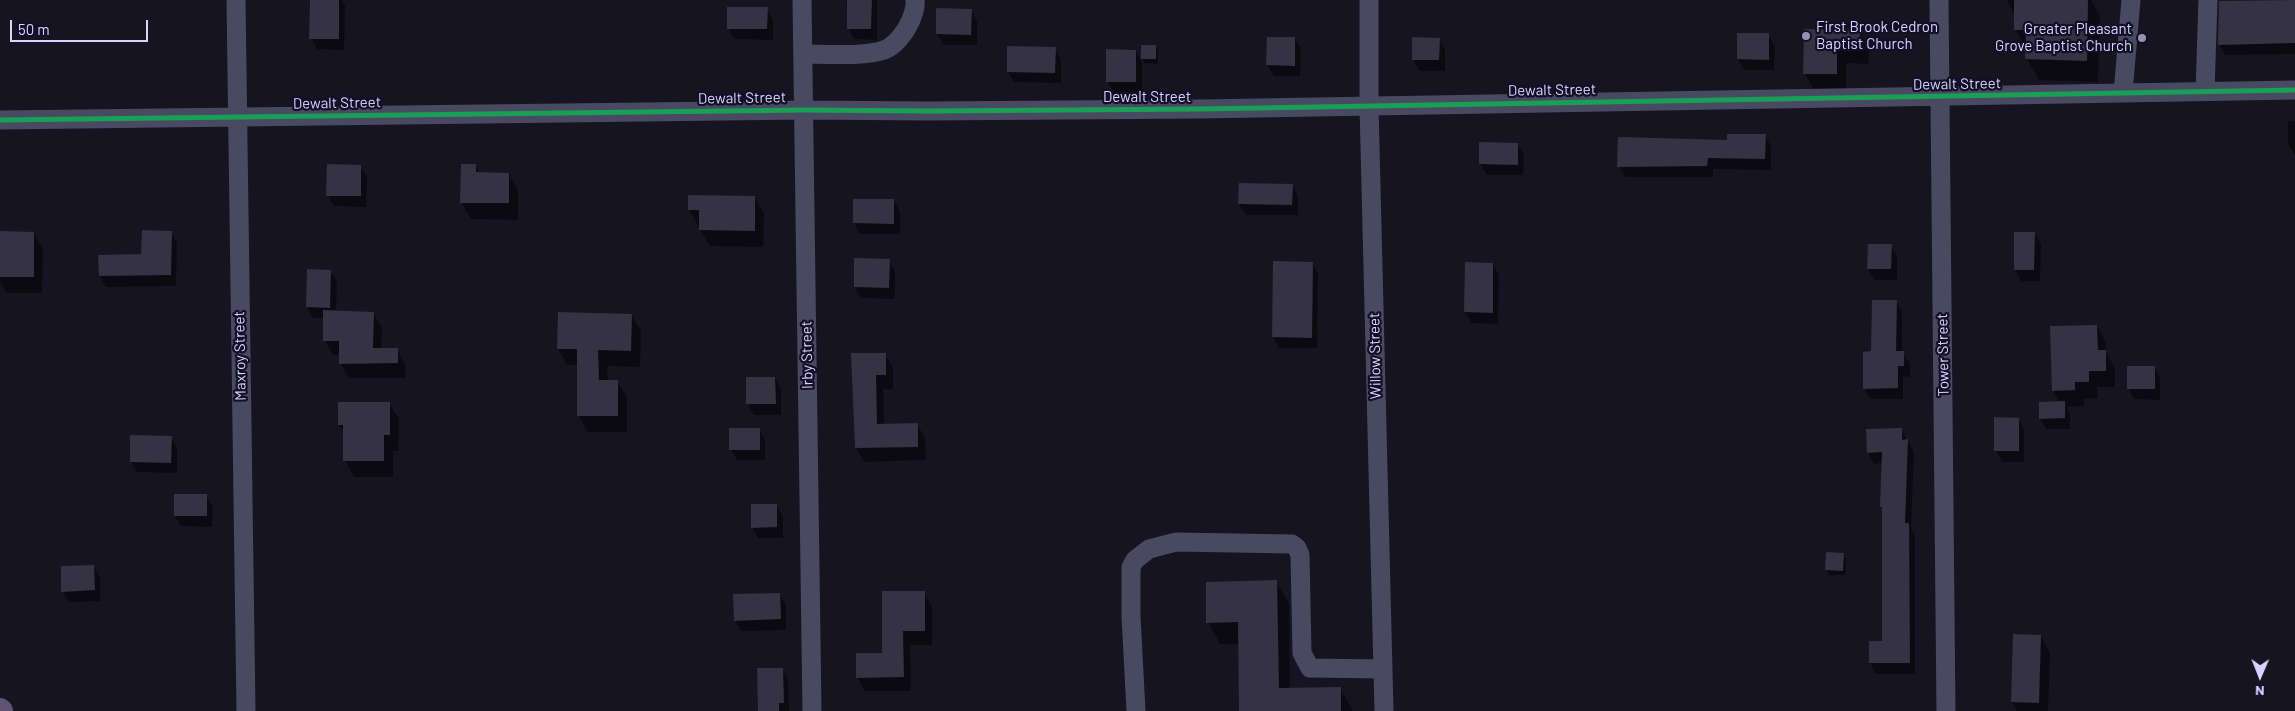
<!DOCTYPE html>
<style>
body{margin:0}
#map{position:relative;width:2295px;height:711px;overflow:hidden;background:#161421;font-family:Barlow,sans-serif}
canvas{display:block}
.north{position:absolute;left:2235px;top:651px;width:50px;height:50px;-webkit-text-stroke:4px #130f26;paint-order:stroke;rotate:181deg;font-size:14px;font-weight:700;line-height:20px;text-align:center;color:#d9d4ff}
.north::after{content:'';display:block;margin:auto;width:18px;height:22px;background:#d9d4ff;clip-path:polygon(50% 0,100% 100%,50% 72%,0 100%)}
.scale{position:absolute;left:10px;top:20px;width:138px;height:22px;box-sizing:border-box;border:2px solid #d9d4ff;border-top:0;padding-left:6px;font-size:15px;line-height:18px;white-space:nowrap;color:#d9d4ff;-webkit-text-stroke:4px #130f26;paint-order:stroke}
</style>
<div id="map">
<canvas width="2295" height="711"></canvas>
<div class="north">N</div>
<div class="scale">50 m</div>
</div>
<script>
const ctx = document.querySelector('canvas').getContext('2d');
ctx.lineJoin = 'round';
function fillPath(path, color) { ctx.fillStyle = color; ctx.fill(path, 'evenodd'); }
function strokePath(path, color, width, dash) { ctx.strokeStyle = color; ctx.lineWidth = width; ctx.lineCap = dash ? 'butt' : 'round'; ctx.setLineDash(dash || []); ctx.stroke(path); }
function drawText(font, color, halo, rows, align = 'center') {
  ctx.font = font + ' Barlow,sans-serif'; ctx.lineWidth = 4.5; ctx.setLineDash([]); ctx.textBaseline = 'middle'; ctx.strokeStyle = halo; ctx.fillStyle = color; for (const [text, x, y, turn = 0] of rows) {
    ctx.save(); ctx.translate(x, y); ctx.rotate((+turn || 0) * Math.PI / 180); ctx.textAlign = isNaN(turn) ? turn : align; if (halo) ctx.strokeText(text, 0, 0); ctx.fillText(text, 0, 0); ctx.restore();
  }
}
fillPath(new Path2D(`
 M311,0h31l3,6 -1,44 -27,-1 -6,-11z
 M846,0h31v40l-23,-1 -6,-11v-18z
 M2007,0h84l9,16 -2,66 -59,-2 -12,-21v-9l-12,-21v-13z
 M2295,1v53l-70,1 -6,-11z
 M767,9l6,11v20l-39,-1 -6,-11z
 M971,10l6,11v24h-33l-7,-11z
 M1805,30l54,1 10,17 -1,16 -22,-1v27h-32l-9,-16z
 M1768,35l7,11 -1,24h-30l-6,-11z
 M1294,38l7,11 -1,27h-26l-7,-11z
 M1439,39l6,11v21h-25l-7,-11z
 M1142,46h13l3,5v13l-13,-1 -3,-4v34l-29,-1 -6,-11 29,-30 6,11z
 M1055,49l6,10v24l-47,-1 -6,-10z
 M2288,121h7v34l-7,-11z
 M1765,136l6,10v24l-58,-1v8h-88l-6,-11 109,-25z
 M1517,144l7,11 -1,20h-36l-7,-11z
 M360,166l7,11 -1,30 -32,-1 -6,-11z
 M476,166l4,8h29l9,17v29l-47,-1 -10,-17z
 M1292,185l6,11v19h-52l-7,-11z
 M754,197l10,16 -1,34 -53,-1 -21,-36z
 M894,201l6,11v22h-40l-6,-11z
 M171,232l6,11 -1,43 -70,1 -6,-11 42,-21z
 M0,233h34l9,17 -1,43h-35l-7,-11z
 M2034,233l7,11 -1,37h-19l-6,-11z
 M1891,246l6,11v23h-22l-7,-11z
 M855,260h34l6,11v28l-34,-1 -6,-11z
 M1312,263l6,11 -1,74h-38l-6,-11z
 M1466,263l27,1 6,11 -1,49 -26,-1 -7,-11z
 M330,271l7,11 -1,30 37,1 9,15 -1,21h16l8,15 1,14h-57l-8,-14 -1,-9h-7l-8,-14 -1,-23h-11l-6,-11z
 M1896,301l6,11v41l8,10v14l-7,-1v23h-33l-6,-11 8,-35z
 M631,315l10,16 -1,36 -33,-1 1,15h9l10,16v35h-39l-9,-16 -1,-51h-11l-9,-16z
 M2097,326l9,17v10l9,15v19h-18l1,11 -14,1v7l-18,1 4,6v16h-24l-6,-11 20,-15 -7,-12z
 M853,354h32l8,14v21h-10l1,36 33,-1 8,14 1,22 -62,2 -8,-14z
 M2154,367l6,11v22l-26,-1 -6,-11z
 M775,378l6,11v26h-27l-6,-11z
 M339,403h50l10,16 -1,32h-5v26h-39l-9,-17v-26l-6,-9z
 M2018,419l6,11v32h-22l-6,-11z
 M759,429l6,11v20h-28l-6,-11z
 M1901,429l13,23 -3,77 4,6v139h-39l-6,-11 13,-21v-179l-9,1 -6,-11z
 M171,437l6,11v25l-40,-1 -6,-10z
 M206,496l7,11 -1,20 -31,-1 -6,-10z
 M776,505l7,11v22h-25l-6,-11z
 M1843,554l3,5 -1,16h-16l-3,-5z
 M93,566l7,11v24l-31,1 -6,-11z
 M1276,582l13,21 1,86 50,-1 13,23h-113l-1,-67h-19l-12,-22z
 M924,593l8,14v38h-22l1,46h-46l-8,-14 27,-23z
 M779,594l7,11v25l-45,1 -6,-11z
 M2041,636l9,17 -2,58h-31l-5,-9z
 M782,669l6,11 1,31h-30z`), '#0007');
fillPath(new Path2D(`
 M310,0h29v39h-30z
 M847,0h25l-1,29h-24z
 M2014,0h74l-1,61 -62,-2 1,-29h-12z
 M2295,0v43l-77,2 1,-44z
 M727,7h41l-1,22h-40z
 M936,8l36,1 -1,26 -35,-1z
 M1804,29l56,1v18l-23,-1v27h-34z
 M1737,33h32v27l-32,-1z
 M1267,37h28v29l-29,-1z
 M1412,37l28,1 -1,22h-27z
 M1141,45h15v14h-15z
 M1007,46l49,1 -1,26 -48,-1z
 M1106,49l30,1v32h-30z
 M1727,134h39l-1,25 -57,-1 -1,8 -90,1 1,-30 109,3z
 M1479,142l39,1v22l-39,-1z
 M327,164l34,1v31h-35z
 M461,164h15v8l33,1v30h-49z
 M1239,183l54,1 -1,21 -54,-1z
 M688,195l67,1v35l-56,-1v-20h-11z
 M853,199h41v25l-41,-1z
 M142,230l30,1 -1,44 -72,1 -1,-21 43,-1z
 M0,231l34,1v45h-34z
 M2014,232h21l-1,38h-20z
 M1868,244h24l-1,25h-24z
 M854,258l36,1 -1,29 -35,-1z
 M1273,261l40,1 -1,76 -40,-1z
 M1465,262l28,1v50l-29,-1z
 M307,269l24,1 -1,38 -24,-1z
 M1872,300h25l-1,51h8v15h-6v22l-35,1v-37l8,-1z
 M323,310l51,2 -1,36h25v15l-59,1v-23h-16z
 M558,312l74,2 -1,37 -33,-1 1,30h19v36h-41v-67h-20z
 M2097,325l1,25h8v21h-17v11h-14v8l-23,1 -2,-65z
 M851,353h35v22h-10l1,49 41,-1v24l-63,1z
 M2127,366h28v23h-28z
 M746,377h29l1,27h-30z
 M2065,401v17l-26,1v-17z
 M338,402h52v33h-6v26h-41v-36h-5z
 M1994,417l25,1v33h-25z
 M729,428h31v22h-31z
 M1902,428v12l6,-1 -3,84h4l1,140h-41v-22h13v-134h-2l2,-55 -15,1 -1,-24z
 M130,435l42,1 -1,27 -41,-1z
 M174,494h33v22h-33z
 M751,504h26v23l-26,1z
 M1826,552l18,1 -1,18 -18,-1z
 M94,565l1,25 -34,2v-26z
 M1277,580l2,108 62,-1v24h-102l-1,-89 -32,1v-41z
 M882,591h43v40h-22l1,46 -48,1v-25h26z
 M780,593l1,26 -47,2 -1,-27z
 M2013,634l28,1 -2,68 -28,-1z
 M757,668h26l1,35h-5v8h-21z`), '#343243');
strokePath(new Path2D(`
 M236,0l10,711
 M802,0l10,711
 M1369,0v106l15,605
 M1939,0l7,711
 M803,54c22,0 62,3 81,-4 11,-4 21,-17 26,-28 3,-7 6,-14 5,-22
 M2205,92l3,-92
 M2123,93l8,-93
 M0,120l804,-10 124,1 272,-2 1095,-19
 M1136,711l-5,-95v-49l4,-7 14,-11 27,-7 116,2 5,4 3,7 2,98 8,15 73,1`), '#4a4962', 19);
strokePath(new Path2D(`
 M0,710l1,1`), '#5e5373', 24);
strokePath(new Path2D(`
 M0,120l804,-10 124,1 272,-2 1095,-19`), '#1a9f57', 5);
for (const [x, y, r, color] of [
 [1806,36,5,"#9591b1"],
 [2142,38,5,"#9591b1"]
]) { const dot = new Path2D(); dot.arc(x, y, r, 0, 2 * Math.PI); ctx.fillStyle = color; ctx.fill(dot); strokePath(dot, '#130f26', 2); }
drawText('15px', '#d9d4ff', '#130f26', [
 ["First Brook Cedron",1816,27],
 ["Baptist Church",1816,44],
 ["Greater Pleasant",2132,29,"right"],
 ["Grove Baptist Church",2132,46,"right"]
], 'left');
drawText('15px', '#d9d4ff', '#130f26', [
 ["Dewalt Street",1957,84,-1],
 ["Dewalt Street",1552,90,-1],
 ["Dewalt Street",1147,97],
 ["Dewalt Street",742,98,-1],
 ["Dewalt Street",337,103,-1],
 ["Irby Street",807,355,-91],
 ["Tower Street",1943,355,-91],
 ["Maxroy Street",240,356,-91],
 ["Willow Street",1375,356,-91]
]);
</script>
